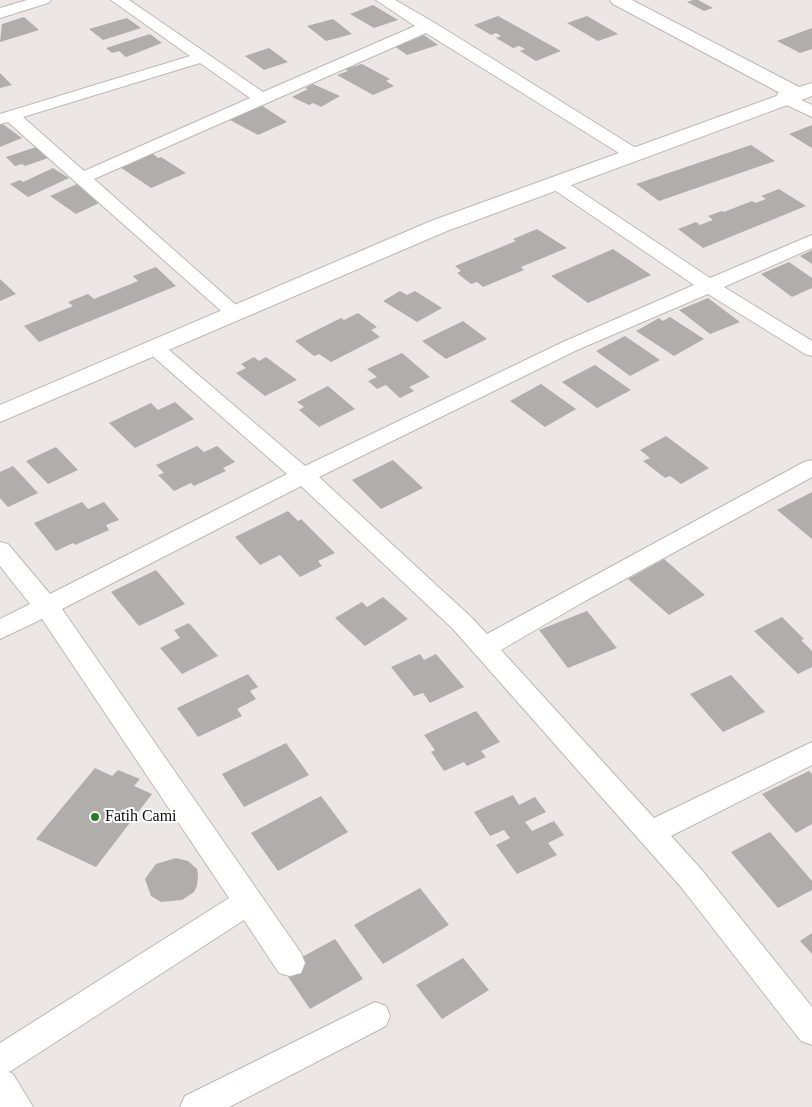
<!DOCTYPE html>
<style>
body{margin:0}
canvas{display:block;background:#ece6e6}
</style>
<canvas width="812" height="1107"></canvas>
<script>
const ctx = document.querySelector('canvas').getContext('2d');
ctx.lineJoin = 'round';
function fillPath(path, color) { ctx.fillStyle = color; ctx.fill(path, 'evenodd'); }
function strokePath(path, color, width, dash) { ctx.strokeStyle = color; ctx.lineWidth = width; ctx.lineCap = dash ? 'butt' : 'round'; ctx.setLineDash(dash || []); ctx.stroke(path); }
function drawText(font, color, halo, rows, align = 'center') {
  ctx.font = font + ' Georgia,serif'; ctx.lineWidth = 4; ctx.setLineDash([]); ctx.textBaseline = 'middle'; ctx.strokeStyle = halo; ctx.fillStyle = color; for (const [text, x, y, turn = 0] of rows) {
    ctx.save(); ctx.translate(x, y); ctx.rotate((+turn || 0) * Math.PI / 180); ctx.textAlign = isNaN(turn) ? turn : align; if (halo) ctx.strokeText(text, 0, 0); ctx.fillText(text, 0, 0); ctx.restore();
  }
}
fillPath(new Path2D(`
 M693,0h5l15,8 -9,3 -17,-9z
 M373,5l25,15 -24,8 -24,-14z
 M498,16l63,35 -25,10 -16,-10 5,-2 -6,-3 -6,2 -17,-10 5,-2 -5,-3 -5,2 -17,-10z
 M587,16l31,18 -20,7 -31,-18z
 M24,17l15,13 -39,12 2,-18z
 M127,18l14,10 -38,12 -14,-11z
 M333,19l19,15 -26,7 -19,-15z
 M812,28v21l-12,4 -23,-12z
 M150,34l12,9 -36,14 -7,-6 -7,2 -6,-5z
 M424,35l14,10 -31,10 -14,-10z
 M269,48l19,14 -24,8 -19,-14z
 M362,64l28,15 -4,2 8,5 -21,9 -36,-20 11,-4 -3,-2z
 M0,73l12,12 -12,3z
 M313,84l27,12 -19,11 -8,-4 -4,2 -17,-8 16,-8 -3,-1z
 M261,105l26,17 -29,13 -30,-16z
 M0,122l22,16 -22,9z
 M812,125v23l-23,-14z
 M751,145l24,16 -116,40 -23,-17z
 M36,147l12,11 -23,8 -3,-2 -7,2 -9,-9z
 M152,153l6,5 3,-1 25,16 -35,15 -31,-21z
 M53,168l16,10 -41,19 -18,-13 10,-4 3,2z
 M77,184l26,17 -27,13 -26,-18z
 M779,189l27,17 -103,42 -25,-19 18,-7 4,3 13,-5 -5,-4 14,-5 2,1 28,-11 3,2 11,-4 -5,-3z
 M537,229l30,19 -46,19 3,3 -41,17 -6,-5 -6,2 -14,-11 4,-2 -6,-5 61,-25 -3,-2z
 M613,249l38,26 -63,28 -37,-27z
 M812,250v14l-12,-8z
 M789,262l23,16v10l-20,9 -31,-23z
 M156,267l20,19 -137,56 -15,-16 49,-20 -5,-4 20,-8 6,5 44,-18 -5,-5z
 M0,279l16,15 -16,7z
 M400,291l7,4 8,-4 27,17 -25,14 -34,-21z
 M708,298l32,24 -30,12 -31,-24z
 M358,313l19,14 -6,3 9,7 -49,25 -12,-8 -5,2 -19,-15 46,-23 3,2z
 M670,317l34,22 -30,17 -38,-25 23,-13 4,3z
 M463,321l24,18 -41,20 -24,-18z
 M625,336l35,24 -30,16 -34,-25z
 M402,353l28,24 -21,10 5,4 -14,7 -14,-13 -9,4 -9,-8 9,-4 -10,-8z
 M254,357l5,4 7,-4 31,23 -32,16 -29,-23 10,-5 -5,-4z
 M595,365l36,25 -34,18 -35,-26z
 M541,384l35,25 -31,18 -35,-26z
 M328,386l27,23 -36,18 -20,-17 5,-3 -7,-5z
 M175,402l19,17 -59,29 -26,-25 42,-20 7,7z
 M666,436l43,32 -28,16 -11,-8 -5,2 -22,-17 7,-3 -10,-8z
 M197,446l7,6 13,-6 18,16 -12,6 3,3 -32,15 -3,-3 -17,8 -16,-16 6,-2 -8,-8z
 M56,447l22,23 -30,14 -22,-23z
 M393,460l30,28 -42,21 -29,-29z
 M13,466l25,27 -30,14 -8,-9v-26z
 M812,492v47l-35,-29z
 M82,502l6,7 16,-7 15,18 -13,5 3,5 -34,15 -2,-2 -17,8 -22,-28z
 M288,511l10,10 3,-2 34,34 -17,8 4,5 -22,11 -20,-22 -20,10 -25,-28z
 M664,559l41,36 -36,20 -41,-36z
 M156,570l29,34 -46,22 -28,-34z
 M383,597l25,22 -43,27 -30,-28 27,-16 5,5z
 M587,611l30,37 -49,20 -29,-38z
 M782,617l22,22 -3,1 11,11v16l-14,7 -44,-43z
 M189,623l29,33 -36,18 -22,-26 20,-10 -6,-8z
 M420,654l4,6 12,-6 28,33 -34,16 -7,-10 -9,3 -23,-29z
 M248,674l10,13 -8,4 6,8 -19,10 5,7 -44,21 -21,-29z
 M731,675l34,37 -42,20 -33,-38z
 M476,711l24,31 -19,9 5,6 -19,9 -3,-4 -20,9 -13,-19 4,-2 -11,-15z
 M286,743l23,32 -65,32 -22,-33z
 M95,768l17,8 6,-6 22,9 -6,7 18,8 -56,73 -60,-28z
 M809,771l3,3v50l-16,9 -34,-39z
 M513,795l6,10 16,-8 11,15 -21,10 7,9 22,-10 10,14 -16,8 9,12 -40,19 -21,-29 14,-7 -6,-8 -14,6 -16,-24z
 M321,796l27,36 -70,39 -27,-38z
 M770,832l42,49v9l-34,18 -47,-56z
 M176,858l12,3 9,8 1,6 -1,11 -3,6 -12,8 -21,2 -10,-6 -6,-17 11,-15z
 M420,888l29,37 -66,39 -29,-39z
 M812,933v21l-12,-13z
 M335,939l28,40 -53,30 -28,-41z
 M463,958l26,32 -47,29 -26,-34z`), '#b1adab');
const street = new Path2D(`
 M27,0h24l-3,3 -48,15v-10z
 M111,0h18l134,92 152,-66 -39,-26h19l40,23 204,127 3,4 -3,4h-12l-201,-125 -332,146 151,134 -3,4 -7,2 -7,-2 -220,-195 -8,2v-10l190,-58zM200,63l50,35 -166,73 -61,-54z
 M784,92l28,13v12l-34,-16 -2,-4 2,-4z
 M556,178l6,1 148,99 102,-43v13l-88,39 88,54v15l-7,-2 -97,-60 -131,56 -258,127 152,140 16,17 317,-172 8,-2v17l-227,124 -84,49 153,168 158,-76v23l-141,71 30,33 111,138v38l-11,-4 -120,-154 -228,-258 -152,-143 -239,123 239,344 4,10 -4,10 -11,3 -11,-3 -35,-53 -233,151 -11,5v-33l229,-145 -187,-279 -42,20v-20l30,-15 -30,-38v-24l8,2 42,50 237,-120 -139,-122 -3,-4 3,-4 7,-2 7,2 143,122 258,-124 131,-57 -144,-98 -3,-4 3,-4z
 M375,1002l11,4 4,10 -4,10 -157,81h-49l5,-11z`);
const secondary = new Path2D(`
 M610,0h22l167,87 13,-4v13l-365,135 -447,191v-17l431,-184 351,-127 -169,-90z
 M0,1068l13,6 20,33h-33z`);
strokePath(street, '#bdb8b7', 2);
strokePath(secondary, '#bdb8b7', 2);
fillPath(street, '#fff');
fillPath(secondary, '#fff');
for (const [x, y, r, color] of [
 [95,817,5,"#297b26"]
]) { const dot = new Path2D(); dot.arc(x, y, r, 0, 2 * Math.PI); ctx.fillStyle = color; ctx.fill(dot); strokePath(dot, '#fff', 2); }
drawText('16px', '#0e0c0c', '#fff', [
 ["Fatih Cami",105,817]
], 'left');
</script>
